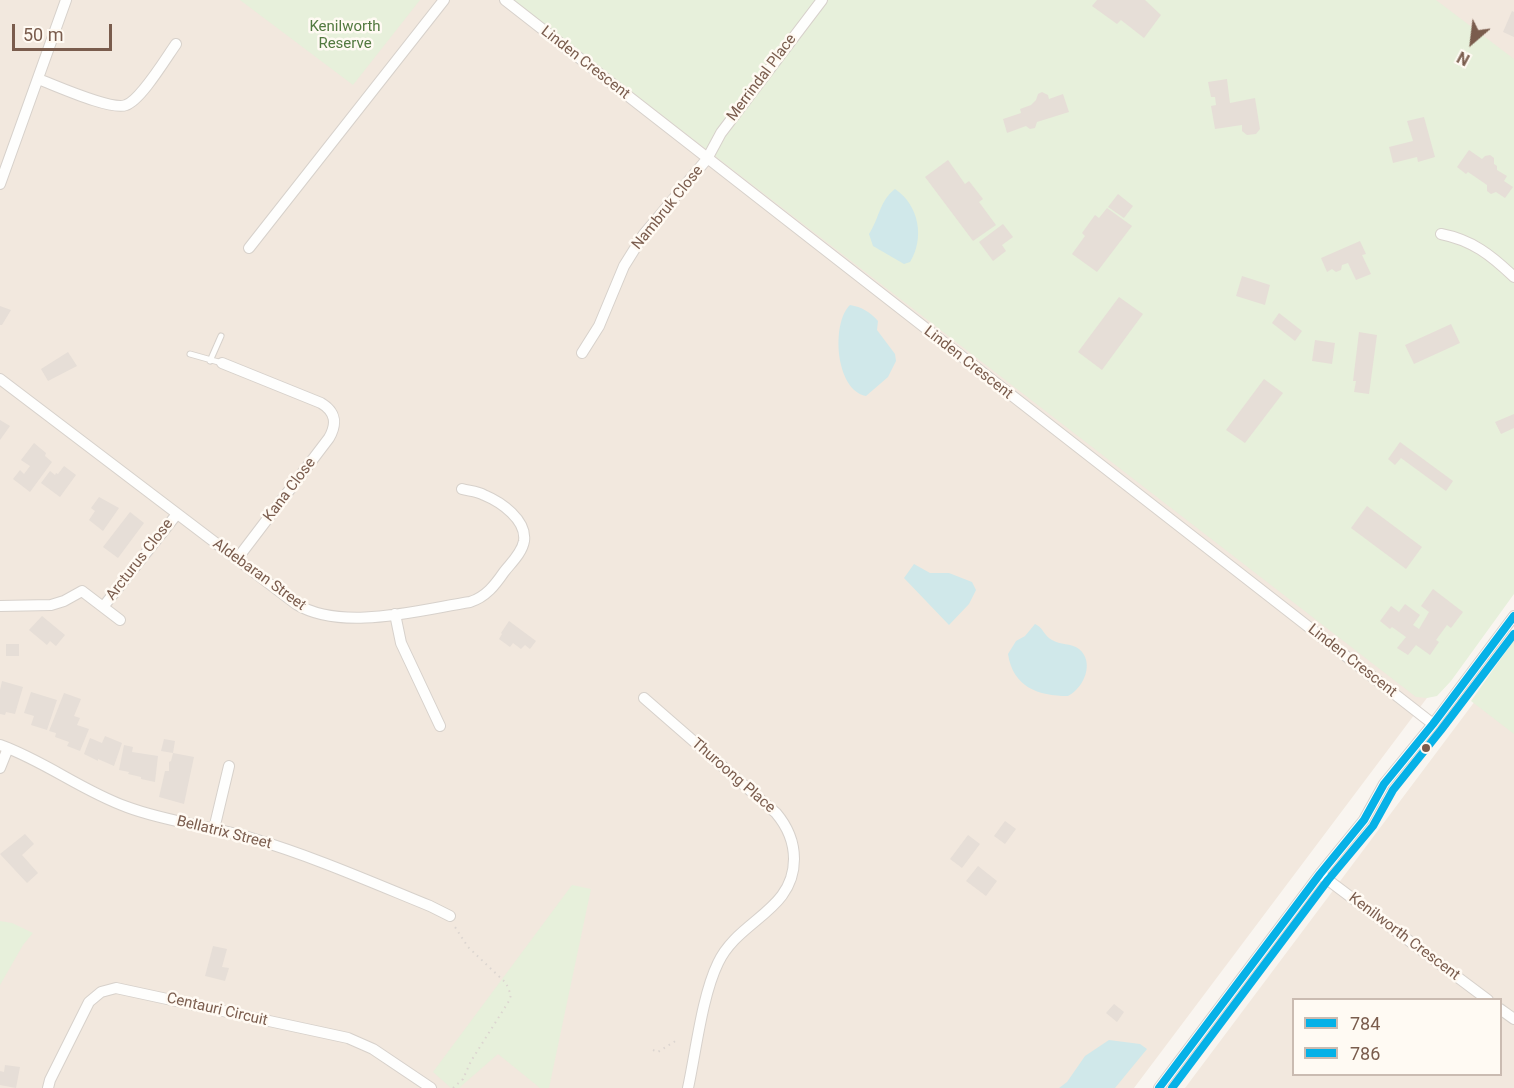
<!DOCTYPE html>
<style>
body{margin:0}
#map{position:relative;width:1514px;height:1088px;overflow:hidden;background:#f9f5f0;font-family:Roboto,sans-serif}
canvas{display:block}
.legend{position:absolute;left:1292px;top:998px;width:210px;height:78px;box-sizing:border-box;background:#fffaf3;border:2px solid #cabbb1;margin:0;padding:8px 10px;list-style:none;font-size:18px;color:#7a5c4d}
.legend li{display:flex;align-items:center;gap:12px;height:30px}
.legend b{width:30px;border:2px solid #cabbb1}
.north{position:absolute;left:1442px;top:12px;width:60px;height:60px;-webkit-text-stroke:4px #fffaf3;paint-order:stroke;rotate:208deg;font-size:16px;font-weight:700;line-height:24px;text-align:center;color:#7a5c4d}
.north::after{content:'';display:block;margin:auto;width:21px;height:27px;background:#7a5c4d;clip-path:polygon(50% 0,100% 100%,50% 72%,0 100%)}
.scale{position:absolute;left:12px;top:24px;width:100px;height:27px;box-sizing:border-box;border:3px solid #7a5c4d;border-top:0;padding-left:8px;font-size:18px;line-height:21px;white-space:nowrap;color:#7a5c4d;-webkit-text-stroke:4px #fffaf3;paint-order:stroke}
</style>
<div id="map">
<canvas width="1514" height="1088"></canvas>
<ul class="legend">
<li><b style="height:8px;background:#06b1e7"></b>784</li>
<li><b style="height:8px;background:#06b1e7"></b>786</li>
</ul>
<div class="north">N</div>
<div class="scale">50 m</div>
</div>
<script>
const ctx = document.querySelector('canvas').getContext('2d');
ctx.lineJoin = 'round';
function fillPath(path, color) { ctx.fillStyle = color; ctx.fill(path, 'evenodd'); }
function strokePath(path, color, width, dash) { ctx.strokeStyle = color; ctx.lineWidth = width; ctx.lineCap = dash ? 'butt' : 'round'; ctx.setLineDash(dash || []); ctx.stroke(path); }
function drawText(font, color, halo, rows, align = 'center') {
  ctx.font = font + ' Roboto,sans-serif'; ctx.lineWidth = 5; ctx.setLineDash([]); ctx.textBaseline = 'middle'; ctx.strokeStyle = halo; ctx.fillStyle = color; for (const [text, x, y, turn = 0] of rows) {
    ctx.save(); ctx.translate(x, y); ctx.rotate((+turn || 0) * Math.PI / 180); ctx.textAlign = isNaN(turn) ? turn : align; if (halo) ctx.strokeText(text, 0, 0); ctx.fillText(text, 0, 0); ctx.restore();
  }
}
fillPath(new Path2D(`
 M0,0h1514v582l-380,506h-1134z
 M1514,649v439h-329zM1294,1000h206v74h-206z`), '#f2e8de');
fillPath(new Path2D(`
 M240,0h180l-67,85z
 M513,0h923l78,59v535l-63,87 -14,15 -10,2 -11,-1z
 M1514,640v94l-43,-33z
 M572,885l19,4 -42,199h-9l-42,-34 -39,34h-8l-18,-16z
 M0,921l12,2 21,10 -10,12 -23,40z`), '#e7f0db');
fillPath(new Path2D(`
 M895,189c24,16 30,49 15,73l-6,2 -31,-18 -4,-12c10,-15 11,-34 26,-45z
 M850,305c12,2 20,7 28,16l-1,9 18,24 1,7 -8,16 -22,19c-31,-6 -35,-73 -16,-91z
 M914,564l16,9h19l23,9 4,8 -7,14 -20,21 -45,-47z
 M1035,624c8,3 9,12 17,16 8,5 19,3 27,9 16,13 5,39 -11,47 -30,0 -55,-9 -60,-42l8,-13 9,-5z
 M1109,1040l31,4 7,5 -32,39h-56l8,-6 18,-26z`), '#d0e8ea');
fillPath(new Path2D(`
 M1097,0h48l16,15 -17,23 -23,-18 -4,4 -25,-18z
 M1512,11l2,1v25l-11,-5z
 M1227,79l3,24 25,-5 5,31 -4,5 -9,1 -5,-4v-6l-27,4 -4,-23 5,-1 -1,-8h-4l-3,-15z
 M1042,92l6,3 1,4 14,-5 6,18 -32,10 -2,6 -5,1 -4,-3 -19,7 -4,-14 18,-6 -1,-4 11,-4 5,-5 2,-6z
 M1424,117l11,40 -17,5 -1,-5 -24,6 -4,-16 24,-6 -6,-20z
 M1469,150l13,9 3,-3 5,-1 4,3v6l3,2v4l10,6 -3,5 9,6 -8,11 -9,-6 -5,2 -4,-3v-6l-19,-13 -2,2 -9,-7z
 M948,160l17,24 4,-3 14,18 -4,3 17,23 -23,16 -48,-64z
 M1118,194l15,12 -9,12 -16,-11z
 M1107,208l25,18 -35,46 -25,-18 13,-18 -3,-3 13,-18 4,3z
 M1003,224l10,13 -11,8 4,6 -13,10 -14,-19z
 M1360,241l6,13 -4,1 9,19 -15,6 -8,-17 -6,2 -1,5 -5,2 -4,-3 -5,3 -6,-14z
 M1242,276l28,9 -5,20 -29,-9z
 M1119,297l24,17 -41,56 -24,-18z
 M0,306l11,4 -9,15h-2z
 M1279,313l23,18 -7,10 -23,-18z
 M1451,324l9,19 -46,21 -9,-19z
 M1359,332l18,3 -8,59 -15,-2 2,-11h-3z
 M1315,340l20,3 -3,21 -20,-3z
 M68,352l9,14 -29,15 -7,-12z
 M1264,379l19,14 -38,50 -19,-13z
 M1514,414v14l-13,6 -6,-12z
 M0,420l10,6 -10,14z
 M1400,442l53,39 -7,10 -45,-33 -6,7 -7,-6z
 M34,443l12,10 -1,3 7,6 -22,30 -17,-13 7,-9 4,4 6,-8 -9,-6z
 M64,466l12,9 -16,22 -19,-14 9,-12 5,4 1,-2 2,1z
 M99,497l20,11 -16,23 -14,-11 6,-9 -4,-3z
 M1367,506l55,41 -16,22 -55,-41z
 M130,512l14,11 -26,35 -15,-11z
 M1433,589l30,23 -12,16 -4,-3 -11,15 3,2 -9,13 -14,-10 -8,10 -11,-7 9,-11 -14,-10 -2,2 -10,-8 11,-15 8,6 6,-8 15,11 -7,10 6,4 10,-17 -8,-6z
 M42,616l23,19 -9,11 -6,-5 -3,4 -18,-15z
 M509,621l27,20 -6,8 -5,-4 -4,4 -8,-6 -3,4 -11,-8 3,-5 -1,-1z
 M6,644h13v12h-13z
 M2,681l21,6 -8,27 -9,-2 -1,3 -5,-1v-24z
 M31,692l26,8 -10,30 -16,-5 3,-9 -10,-3z
 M64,693l17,6 -7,17 6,2 -3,7 12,4 -9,22 -13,-5 2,-4 -14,-5 1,-4 -7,-2z
 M105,736l17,7 -8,23 -16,-7v2l-14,-7 6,-16 12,5z
 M164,739l11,2 -2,12 21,4 -10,47 -25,-7 6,-26h4v-9l2,-1 2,-8 -12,-2z
 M124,745l9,2 -1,5 26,4 -3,26 -14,-3v-2l-13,-3 1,-2 -10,-2z
 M1005,821l11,8 -11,15 -11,-8z
 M25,834l9,10 -12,11 16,18 -11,10 -27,-29z
 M968,835l12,9 -18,24 -12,-9z
 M978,866l19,15 -11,15 -20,-15z
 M213,946l14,3 -5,18 7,1 -4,13 -20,-5z
 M1114,1004l10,8 -7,10 -11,-9z
 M5,1065l15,2 -4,21 -16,-3v-14l4,1z`), '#e6ded7');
const lane = new Path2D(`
 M190,354l32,9
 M210,361l11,-25`);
const street = new Path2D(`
 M505,0l928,724
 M38,79c17,6 73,32 88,26 15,-5 40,-47 50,-61
 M0,184l66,-184
 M1441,234c31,6 50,21 73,43
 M249,248l195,-248
 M582,353l17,-27 25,-60 20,-32 63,-75 14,-26 101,-133
 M222,363l99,40c15,9 16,21 8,35l-92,121
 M0,379l296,225c46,28 123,6 174,-2 16,-5 25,-17 34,-30 7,-9 18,-19 20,-31 3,-21 -23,-39 -40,-46 -7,-4 -15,-4 -22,-6
 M0,606l51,-1 13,-4 18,-10 38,29
 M103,607l74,-93
 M395,614l6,29 39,83
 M644,698l132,115c11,13 18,28 18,46 0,52 -56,61 -76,104 -16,33 -22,88 -30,125
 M0,745c45,16 82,46 127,62 40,15 83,19 124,31 61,18 120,44 179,68l20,10
 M0,768l8,-20
 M214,829l15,-63
 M1320,874l168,126
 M1500,1009l14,10
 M48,1088l2,-8 39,-78 12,-10 15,-4 232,50 25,11 58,39
 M1159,1088l161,-214 44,-54 20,-36 49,-60 81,-108`);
strokePath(lane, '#d7d1cb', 7);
strokePath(street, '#d7d1cb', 12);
strokePath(new Path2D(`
 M653,1050l5,2 19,-12
 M453,1088l10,-9 8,-18 38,-60 2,-6 -5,-12 -38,-36 -13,-20`), '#dcd5d0', 2, [1.5, 4.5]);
strokePath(lane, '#fefefd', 5);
strokePath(street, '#fefefd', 10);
strokePath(new Path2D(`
 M1159,1088l161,-214 44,-54 20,-36 49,-60 81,-108`), '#06b1e7', 8);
strokePath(new Path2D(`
 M1172,1088l156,-208 45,-54 20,-36 48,-60 73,-96`), '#06b1e7', 8);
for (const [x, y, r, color] of [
 [1426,748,5,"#7a5c4d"]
]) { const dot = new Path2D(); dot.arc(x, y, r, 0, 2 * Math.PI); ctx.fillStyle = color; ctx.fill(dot); strokePath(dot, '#fffaf3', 2); }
drawText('15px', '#537a41', '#fffaf3', [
 ["Kenilworth",345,27],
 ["Reserve",345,44]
]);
drawText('15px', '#7a5c4d', '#fffaf3', [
 ["Linden Crescent",585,63,38],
 ["Merrindal Place",762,78,-53],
 ["Nambruk Close",668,208,-51],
 ["Linden Crescent",968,363,38],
 ["Kana Close",290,490,-53],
 ["Arcturus Close",140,560,-52],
 ["Aldebaran Street",259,575,36],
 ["Linden Crescent",1352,661,38],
 ["Thuroong Place",733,776,41],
 ["Bellatrix Street",224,833,14],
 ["Kenilworth Crescent",1404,937,37],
 ["Centauri Circuit",217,1010,13]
]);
</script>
